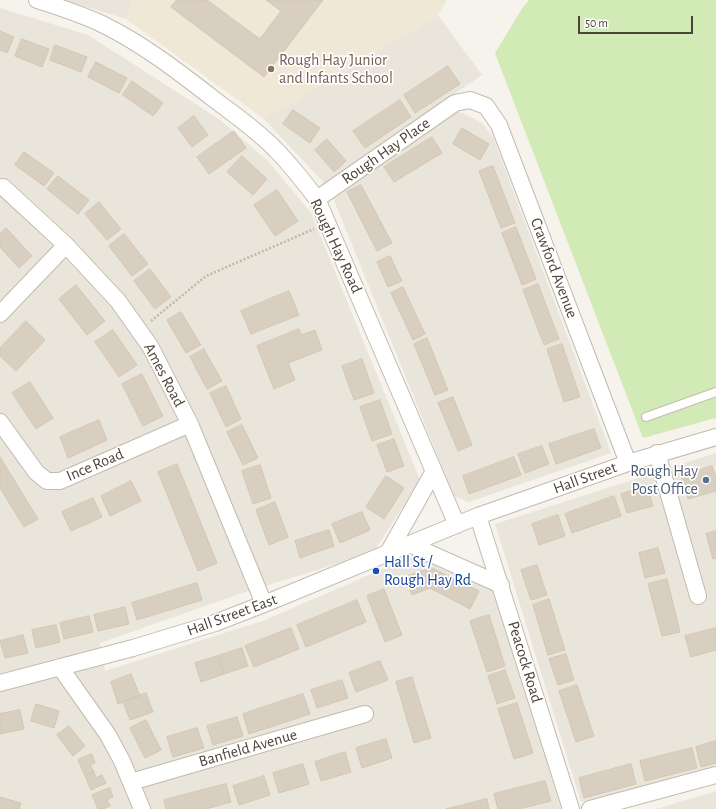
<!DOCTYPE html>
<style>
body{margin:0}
#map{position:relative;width:716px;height:809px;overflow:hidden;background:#f6f3ec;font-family:"Alegreya Sans",sans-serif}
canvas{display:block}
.scale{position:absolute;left:578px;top:16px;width:115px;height:18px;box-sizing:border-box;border:2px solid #4b4439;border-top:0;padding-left:5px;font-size:12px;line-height:14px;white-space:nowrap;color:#4b4439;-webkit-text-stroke:3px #fff;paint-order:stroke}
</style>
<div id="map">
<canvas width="716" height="809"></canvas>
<div class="scale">50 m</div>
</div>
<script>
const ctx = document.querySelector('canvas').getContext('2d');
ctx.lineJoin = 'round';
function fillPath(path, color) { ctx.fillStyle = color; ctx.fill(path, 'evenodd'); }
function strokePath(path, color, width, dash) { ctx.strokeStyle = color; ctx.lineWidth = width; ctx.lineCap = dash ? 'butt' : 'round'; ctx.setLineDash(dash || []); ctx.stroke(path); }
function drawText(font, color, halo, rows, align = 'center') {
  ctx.font = font + ' "Alegreya Sans",sans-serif'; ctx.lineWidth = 3.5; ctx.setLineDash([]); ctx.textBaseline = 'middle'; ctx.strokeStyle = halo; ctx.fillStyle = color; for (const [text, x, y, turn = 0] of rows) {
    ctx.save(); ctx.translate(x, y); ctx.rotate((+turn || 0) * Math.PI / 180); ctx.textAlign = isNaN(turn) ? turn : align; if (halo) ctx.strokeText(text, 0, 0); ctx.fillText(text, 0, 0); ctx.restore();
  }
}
fillPath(new Path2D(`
 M64,0h69l-7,19z
 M0,8l88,27 131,84 49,42 43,52 109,267 -47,73 -131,40 -142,50 5,28 160,-51 148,-64 82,36 66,217h-561z
 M438,15l44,60 -157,109 -61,-65z
 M456,111l11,4 15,8 11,14 118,316 -142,49 -15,-6 -121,-298z
 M716,453v315l-135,34 -86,-278z
 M716,791v18h-60z`), '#eae5da');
fillPath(new Path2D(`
 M133,0h314l-9,15 -174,104 -138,-100z`), '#efe8d6');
fillPath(new Path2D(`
 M529,0h187v418l-73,20 -148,-385 28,-46z`), '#d2eab5');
const building = new Path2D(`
 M177,0h30l53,39 21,-28 -15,-11h57l-59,77 -93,-70z
 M0,31l14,6 -7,16 -7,-3z
 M22,39l27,10 -7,18 -27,-11z
 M55,45l32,12 -6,15 -31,-12z
 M96,62l31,16 -8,15 -31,-16z
 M448,66l12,18 -45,29 -11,-18z
 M132,81l31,22 -10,13 -30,-21z
 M400,100l11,17 -46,31 -12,-17z
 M293,110l27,18 -10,15 -27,-19z
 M194,116l14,19 -16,12 -14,-19z
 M462,128l27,16 -9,16 -27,-16z
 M234,131l12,17 -37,26 -12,-17z
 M432,137l10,16 -48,29 -10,-15z
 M327,139l19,22 -12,11 -19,-22z
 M24,152l30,21 -10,13 -29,-21z
 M242,156l25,23 -14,16 -26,-23z
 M493,166l22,57 -14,5 -22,-57z
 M58,176l31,24 -11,14 -31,-25z
 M361,185l31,58 -15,8 -30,-59z
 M277,190l21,31 -23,15 -21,-31z
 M99,202l22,27 -14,11 -22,-26z
 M516,227l20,52 -14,6 -20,-52z
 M6,228l26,28 -13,12 -19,-21v-13z
 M124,234l24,30 -16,12 -23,-30z
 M390,256l12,25 -14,6 -11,-25z
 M150,269l21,28 -16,12 -21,-28z
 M538,284l21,55 -15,6 -21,-55z
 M76,285l29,36 -18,14 -28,-36z
 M403,287l22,47 -12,6 -22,-47z
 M289,291l10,24 -48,19 -10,-23z
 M181,312l20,33 -15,8 -19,-33z
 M26,321l19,19 -29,31 -16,-15v-8z
 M299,329l2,6 14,-5 7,20 -34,13 7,17 -21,9 -17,-43z
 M113,330l24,35 -18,12 -24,-35z
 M427,338l21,52 -13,5 -21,-51z
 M562,344l18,53 -16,5 -17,-53z
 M204,349l18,32 -15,8 -17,-32z
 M362,359l12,34 -20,7 -12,-34z
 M142,374l21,42 -20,10 -21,-42z
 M30,382l23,36 -17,11 -24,-36z
 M226,386l15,33 -15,8 -16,-34z
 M453,397l19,48 -14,6 -20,-48z
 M380,400l12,34 -20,7 -12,-34z
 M99,420l8,20 -39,18 -8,-21z
 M242,425l16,33 -15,7 -16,-33z
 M594,429l7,19 -45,16 -7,-20z
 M394,439l10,27 -17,6 -10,-27z
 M542,446l7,18 -24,9 -7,-19z
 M0,457l38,62 -14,8 -24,-39z
 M514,457l7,18 -52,19 -6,-18z
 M177,464l40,99 -19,8 -40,-99z
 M260,465l11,33 -18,6 -11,-33z
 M712,466l4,12v13l-28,8 -7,-23z
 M386,476l18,12 -20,31 -18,-12z
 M131,481l10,20 -31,15 -9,-20z
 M647,486l6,20 -26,7 -6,-19z
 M614,496l7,20 -49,17 -7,-19z
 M93,498l9,19 -31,14 -9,-19z
 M275,502l13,35 -19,8 -13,-35z
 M362,512l8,18 -30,13 -8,-19z
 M558,515l7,21 -26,9 -7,-21z
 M329,530l5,16 -34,12 -5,-17z
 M716,531v27l-3,1 -7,-25z
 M658,548l7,25 -20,5 -6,-25z
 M537,565l10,30 -16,5 -10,-30z
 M432,568l47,23 -9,18 -40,-21 -18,7 -8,-18z
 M667,579l13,53 -18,4 -14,-52z
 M197,583l5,17 -65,20 -5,-17z
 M384,589l18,46 -17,7 -18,-46z
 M549,599l16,51 -17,5 -15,-50z
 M357,600l9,22 -60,25 -9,-22z
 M125,607l4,17 -31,7 -4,-16z
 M489,615l16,51 -18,6 -17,-51z
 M89,616l4,16 -29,7 -4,-16z
 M56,625l4,17 -24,6 -4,-18z
 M291,628l8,21 -45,18 -9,-21z
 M716,628v22l-25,7 -6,-21z
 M23,635l5,18 -23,5 -5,-17z
 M242,648l6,18 -24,8 -6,-18z
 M566,654l8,26 -16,5 -9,-26z
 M218,656l6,18 -23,8 -6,-19z
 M380,661l8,19 -32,12 -7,-19z
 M505,670l10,28 -18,6 -9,-28z
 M131,674l9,22 -22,8 -7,-22z
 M412,677l19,61 -17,5 -18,-61z
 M342,680l6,18 -31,10 -6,-18z
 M577,685l17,51 -18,6 -17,-51z
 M146,693l7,19 -23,8 -7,-18z
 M303,694l7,20 -61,20 -6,-20z
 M517,703l16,50 -19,6 -16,-50z
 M36,704l23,7 -5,17 -23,-7z
 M20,710l4,19 -24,5v-20z
 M237,717l6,19 -30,9 -6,-19z
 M146,720l15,30 -16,8 -15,-30z
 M69,726l16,20 -12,10 -16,-21z
 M197,728l7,20 -31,9 -6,-20z
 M386,739l6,19 -30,10 -6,-20z
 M716,741v22l-15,4 -5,-20z
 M692,748l5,20 -52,13 -5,-20z
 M345,752l6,20 -30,9 -6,-19z
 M92,754l3,9 -5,2 4,7 -9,4 -7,-16z
 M303,764l6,20 -30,9 -6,-20z
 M631,764l5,20 -52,14 -5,-20z
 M94,772l2,6 6,-3 4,8 -15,7 -6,-14z
 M264,776l6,19 -31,10 -6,-19z
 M545,781l6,20 -32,8h-21l-4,-15z
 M226,784l5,18 -25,7h-40l-2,-9z
 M110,788l3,9 -6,3 3,6 -7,3h-5l-6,-14z
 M0,797l21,6 -2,6h-19z
 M487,799l2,10h-43z`);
fillPath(building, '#d8cfc1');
strokePath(building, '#d3c7b4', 1);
const lane = new Path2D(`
 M646,417l70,-25`);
const street = new Path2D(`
 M37,0c22,7 44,14 65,24 41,20 77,48 113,76 21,16 43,31 61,50 15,15 28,32 41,49l140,326
 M3,187l63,58 52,56 32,45 40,78 74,180
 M317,199l138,-96 15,-3 16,6 13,19 129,338
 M0,314l66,-69
 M0,422l36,50 11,9h13l130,-57
 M657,453l41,143
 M478,516l93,293
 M409,544l92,41
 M388,553l46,-82
 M60,667l48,68 14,26 20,48
 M0,683l133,-35 82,-25 49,-19 214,-88 150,-53 88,-26
 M131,782l234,-68
 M590,809l126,-34`);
strokePath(lane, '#c2bbae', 10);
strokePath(street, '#c2bbae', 18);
strokePath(new Path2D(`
 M151,321l55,-45 108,-47`), '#c4b79f', 2.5, [2, 2]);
strokePath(lane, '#fff', 8);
strokePath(street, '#fff', 16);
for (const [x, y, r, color] of [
 [271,69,4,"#8d6e63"],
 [706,480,4,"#5c6f8a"],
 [376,571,4,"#1a4fb4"]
]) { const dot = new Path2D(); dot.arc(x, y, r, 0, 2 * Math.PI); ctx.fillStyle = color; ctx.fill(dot); strokePath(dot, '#fff', 1.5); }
drawText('16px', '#785e54', '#fff', [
 ["Rough Hay Junior",279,60],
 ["and Infants School",279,78]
], 'left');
drawText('16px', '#4b4439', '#fff', [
 ["Rough Hay Place",386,151,-35],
 ["Rough Hay Road",336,246,65],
 ["Crawford Avenue",554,268,69],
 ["Ames Road",164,375,62],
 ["Ince Road",95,465,-23],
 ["Hall Street",585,478,-20],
 ["Hall Street East",232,615,-20],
 ["Peacock Road",525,662,73],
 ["Banfield Avenue",248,748,-16]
]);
drawText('16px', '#4e5e75', '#fff', [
 ["Rough Hay",698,471],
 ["Post Office",698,489]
], 'right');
drawText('16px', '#164399', '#fff', [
 ["Hall St /",384,562],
 ["Rough Hay Rd",384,580]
], 'left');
</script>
